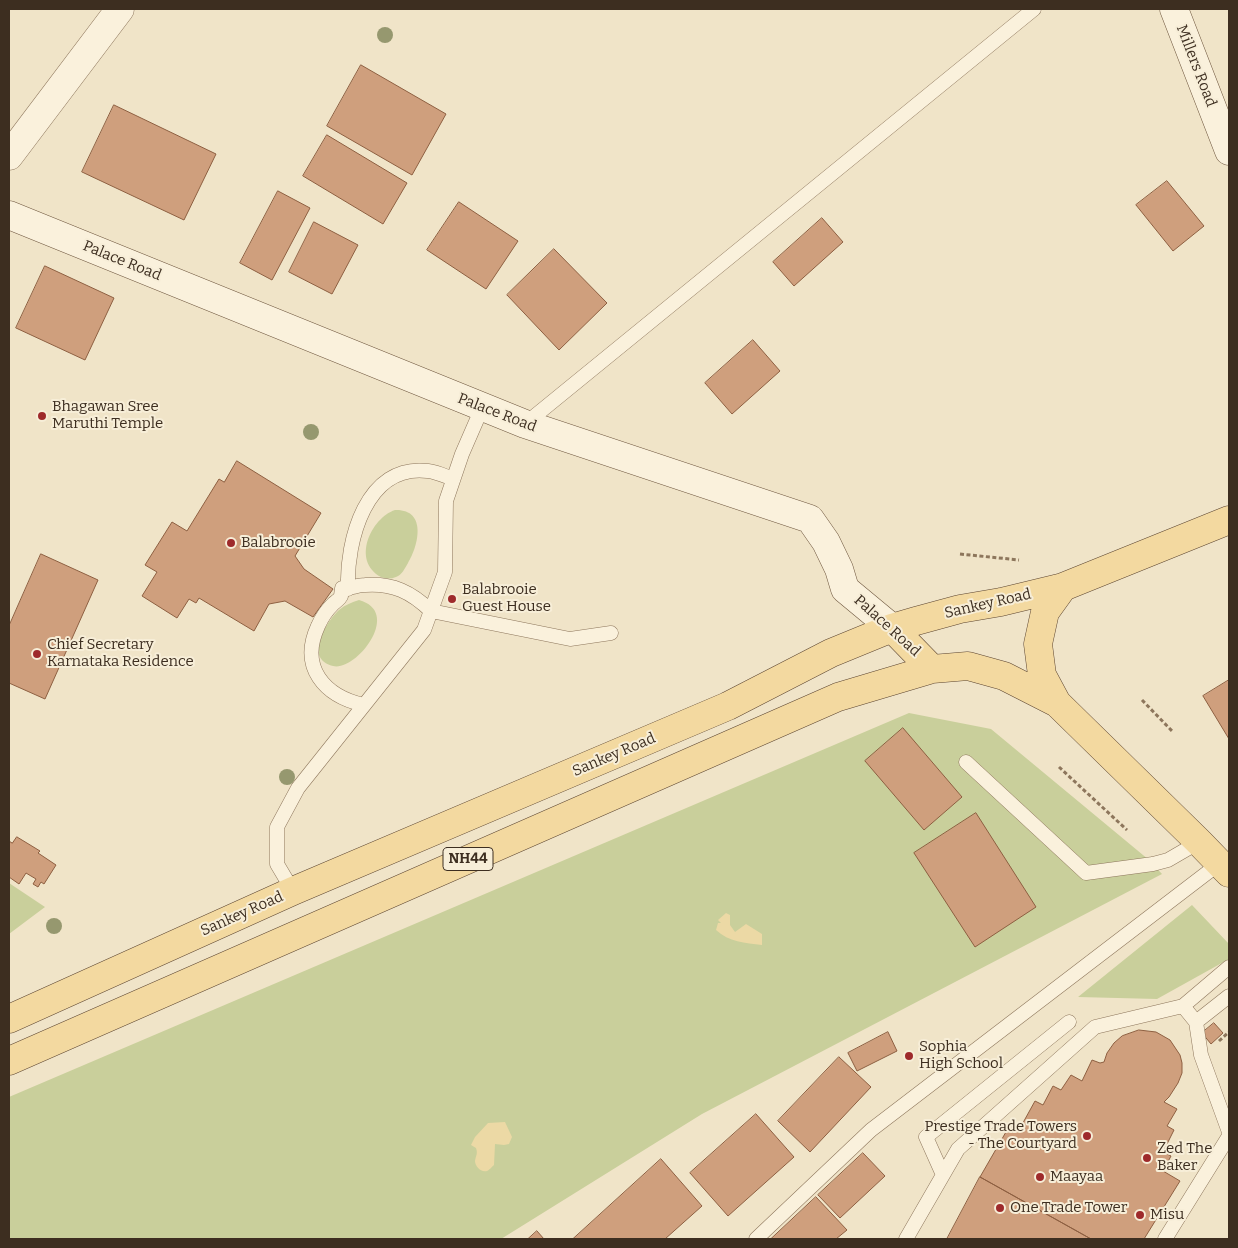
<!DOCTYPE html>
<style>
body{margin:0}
#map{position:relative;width:1238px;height:1248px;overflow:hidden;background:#f0e4c8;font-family:Bitter,serif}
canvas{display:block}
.frame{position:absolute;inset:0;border:10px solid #3d2e20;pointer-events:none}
</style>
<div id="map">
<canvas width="1238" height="1248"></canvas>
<div class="frame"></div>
</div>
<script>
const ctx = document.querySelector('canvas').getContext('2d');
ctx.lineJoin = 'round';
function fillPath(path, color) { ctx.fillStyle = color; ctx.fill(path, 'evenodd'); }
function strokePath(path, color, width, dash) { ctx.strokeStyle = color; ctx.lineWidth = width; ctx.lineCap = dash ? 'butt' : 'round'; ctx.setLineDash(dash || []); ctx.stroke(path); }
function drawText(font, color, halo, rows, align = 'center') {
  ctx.font = font + ' Bitter,serif'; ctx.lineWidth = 4; ctx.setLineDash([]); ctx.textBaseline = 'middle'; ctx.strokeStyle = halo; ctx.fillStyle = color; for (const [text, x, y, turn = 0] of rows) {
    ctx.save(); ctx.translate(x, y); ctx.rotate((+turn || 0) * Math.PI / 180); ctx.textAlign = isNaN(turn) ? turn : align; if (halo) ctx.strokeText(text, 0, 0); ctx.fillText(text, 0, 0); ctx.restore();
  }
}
fillPath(new Path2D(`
 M395,510c32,-1 24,35 13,53 -3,5 -6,12 -12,14 -5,2 -10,2 -15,0 -30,-16 -10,-59 14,-67z
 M359,600c44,12 -3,72 -26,66 -29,-7 -8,-43 6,-56 6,-5 13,-8 20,-10z
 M909,713l82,16 158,131 13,14 -460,240 -201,125h-492v-142z
 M9,883l36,24 -36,27z
 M1192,905l37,39v15l-72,40 -79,-2z`), '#c9cf9b');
fillPath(new Path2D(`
 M726,913l4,2v10l5,7 11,-8 16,10v11c-17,-2 -33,-3 -46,-15l2,-7h3l-3,-3z
 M505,1122l7,15 -3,7 -5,1 -9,-1 -1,21c-1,1 -6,6 -7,6 -6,2 -12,-5 -12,-10 1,-6 3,-7 1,-13l-5,-3 4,-8 13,-14z`), '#ecd9a5');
const building = new Path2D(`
 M361,65l85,49 -34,61 -85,-49z
 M114,105l102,49 -32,66 -102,-48z
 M327,135l80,48 -24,41 -80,-48z
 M1167,181l37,45 -31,25 -37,-46z
 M278,191l32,17 -38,72 -32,-17z
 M459,202l59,39 -32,48 -59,-39z
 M822,218l21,24 -49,44 -21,-24z
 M314,222l44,23 -26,49 -43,-22z
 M554,249l53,54 -48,47 -52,-55z
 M45,266l69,32 -29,62 -69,-32z
 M753,340l27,31 -48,43 -27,-31z
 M237,461l84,52 -26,43 9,13 29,20 -20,28 -28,-16 -16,3 -15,27 -55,-33 -3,5 -7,-4 -12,19 -35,-22 15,-24 -12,-7 27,-43 15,9 32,-52 5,3z
 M41,554l57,26 -53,119 -36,-16v-57z
 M1229,680v59l-26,-43z
 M903,728l59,69 -38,33 -59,-69z
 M976,813l60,94 -61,40 -61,-94z
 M17,837l23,14 -2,2 18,12 -12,19 -3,-2 -3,5 -5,-3 3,-5 -10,-6 -7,11 -10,-7v-36l3,2z
 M1214,1023l9,10 -12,11 -9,-11z
 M1139,1030l17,2 14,8 10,15 2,8v10l-4,10 -9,14 -5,5 13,7 -10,17 7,4 -11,22 8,4 -8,15 17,10 -36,58h-53l-111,-62 30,-52 9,5 16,-29 8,4 10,-19 8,4 10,-15 11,6 10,-21 8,3 4,-1 3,-9 7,-10 8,-7z
 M888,1032l9,19 -40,20 -9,-18z
 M839,1057l32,30 -61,65 -32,-31z
 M756,1114l38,43 -66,59 -38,-43z
 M863,1153l22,23 -45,42 -22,-23z
 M661,1159l41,47 -37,33h-92z
 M980,1177l111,62h-144z
 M816,1197l31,33 -11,9h-65z
 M537,1231l7,8h-16z`);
fillPath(building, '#cf9f7d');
strokePath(building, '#8d5f41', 1);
const lane = new Path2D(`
 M525,424l509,-415
 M348,589c-2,-48 18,-126 80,-118 9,1 17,5 25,8
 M364,705c-40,-9 -65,-38 -46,-79 3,-7 9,-16 15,-22 2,-2 7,-5 8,-8 0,-1 1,-7 1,-8 8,1 15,-3 23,-3 28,-2 46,7 66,26l139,28 41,-6
 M966,762l120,111 67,-9 15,-4 31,-18
 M293,891l-16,-27v-37l21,-39 126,-158 21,-58 1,-71 16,-47 20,-46
 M1183,1006l13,16 5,33 28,77
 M1196,1022l33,-26
 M943,1175l-17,-38 143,-115
 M756,1239l115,-109 349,-267
 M906,1239l52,-90 137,-122 88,-21 46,-39
 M1165,1239l64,-103`);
const street = new Path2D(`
 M9,156l111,-147`);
const secondary = new Path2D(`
 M1174,9l55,142
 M9,215l516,209 285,95 16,23 13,27 6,20 47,39`);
const primary = new Path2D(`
 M892,628l40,41
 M1057,703l-15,-28 -4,-31 7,-32 18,-25
 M9,1019l284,-128 435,-185 103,-53 61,-25 24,-7 44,-12 41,-7 62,-15 166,-67
 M9,1061l829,-364 94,-28 36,-3 36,10 53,27 142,139 30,31`);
strokePath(lane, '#8d765c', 15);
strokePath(street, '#8d765c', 29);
strokePath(secondary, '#6f573f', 29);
strokePath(primary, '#5b4430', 29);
strokePath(new Path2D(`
 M960,554l59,6
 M1142,700l30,31
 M1059,767l68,63
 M1219,1041l10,-9`), '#8d765c', 3, [4, 2.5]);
strokePath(lane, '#faf1dc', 14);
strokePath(street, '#faf1dc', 28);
strokePath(secondary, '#faf1dc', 28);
strokePath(primary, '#f3d9a0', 28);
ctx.fillStyle = '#96986f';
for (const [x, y] of [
 [385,35],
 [311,432],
 [287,777],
 [54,926]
]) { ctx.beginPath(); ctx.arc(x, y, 8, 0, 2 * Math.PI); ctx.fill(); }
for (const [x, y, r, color] of [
 [42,416,5,"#9e2a2b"],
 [231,543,5,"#9e2a2b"],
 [452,599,5,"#9e2a2b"],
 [37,654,5,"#9e2a2b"],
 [909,1056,5,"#9e2a2b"],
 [1087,1136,5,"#9e2a2b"],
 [1147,1158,5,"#9e2a2b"],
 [1040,1177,5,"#9e2a2b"],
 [1000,1208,5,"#9e2a2b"],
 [1140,1215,5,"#9e2a2b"]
]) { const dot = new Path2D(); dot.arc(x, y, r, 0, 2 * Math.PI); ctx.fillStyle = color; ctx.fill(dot); strokePath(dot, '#f7eed8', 2); }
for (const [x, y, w] of [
 [468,859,50]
]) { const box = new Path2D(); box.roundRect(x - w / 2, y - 11.5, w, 23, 4); ctx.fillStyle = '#f7eed8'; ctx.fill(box); strokePath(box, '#3d2e20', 1); }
drawText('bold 14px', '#3d2e20', null, [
 ["NH44",468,859]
]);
drawText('15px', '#3d2e20', '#f7eed8', [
 ["Millers Road",1196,66,69],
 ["Palace Road",122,261,22],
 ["Palace Road",497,413,21],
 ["Sankey Road",988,604,-13],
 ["Palace Road",887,626,42],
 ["Sankey Road",614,755,-23],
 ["Sankey Road",242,914,-24]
]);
drawText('15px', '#3d2e20', '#f7eed8', [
 ["Bhagawan Sree",52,407],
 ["Maruthi Temple",52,424],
 ["Balabrooie",241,543],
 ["Balabrooie",462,590],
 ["Guest House",462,607],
 ["Chief Secretary",47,645],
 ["Karnataka Residence",47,662],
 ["Sophia",919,1047],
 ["High School",919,1064],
 ["Prestige Trade Towers",1077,1127,"right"],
 ["- The Courtyard",1077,1144,"right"],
 ["Zed The",1157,1149],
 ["Baker",1157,1166],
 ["Maayaa",1050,1177],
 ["One Trade Tower",1010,1208],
 ["Misu",1150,1215]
], 'left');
</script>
